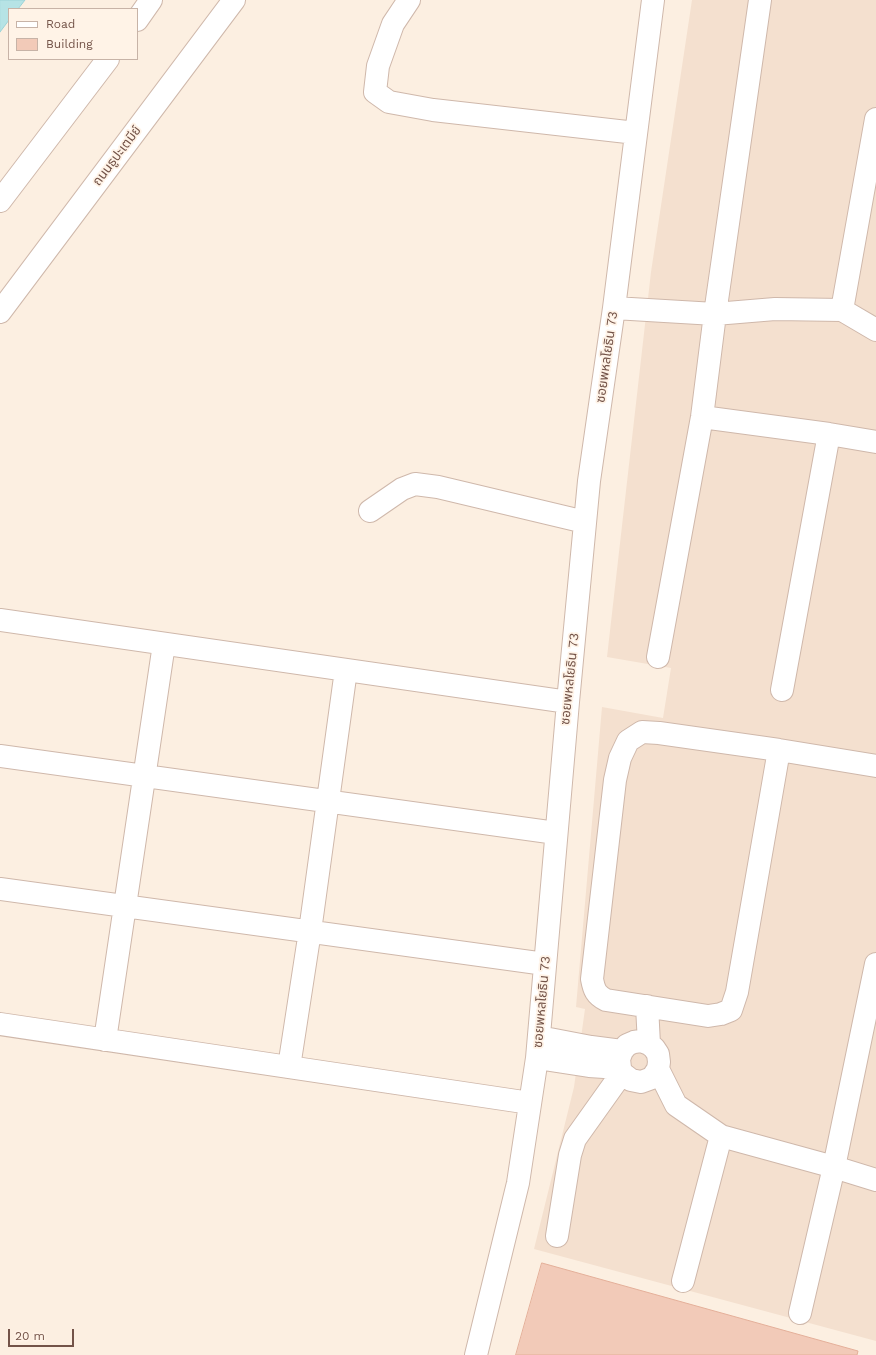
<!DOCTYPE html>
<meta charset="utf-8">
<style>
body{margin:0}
#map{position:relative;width:876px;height:1355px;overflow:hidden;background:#fcefe1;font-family:"Work Sans",sans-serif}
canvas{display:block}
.legend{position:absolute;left:8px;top:8px;width:130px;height:52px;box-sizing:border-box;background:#fff3e7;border:1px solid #c7b3a7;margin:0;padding:5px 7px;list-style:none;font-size:12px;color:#735348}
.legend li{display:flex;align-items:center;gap:8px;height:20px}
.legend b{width:20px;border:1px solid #c7b3a7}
.scale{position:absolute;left:8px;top:1329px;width:66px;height:18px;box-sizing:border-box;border:2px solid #735348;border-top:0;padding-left:5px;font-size:12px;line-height:14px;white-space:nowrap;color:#735348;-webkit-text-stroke:3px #fff3e7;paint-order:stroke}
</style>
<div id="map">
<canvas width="876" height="1355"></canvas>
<ul class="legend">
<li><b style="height:5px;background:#fff"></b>Road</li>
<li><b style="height:11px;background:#f2cab8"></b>Building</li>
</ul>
<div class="scale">20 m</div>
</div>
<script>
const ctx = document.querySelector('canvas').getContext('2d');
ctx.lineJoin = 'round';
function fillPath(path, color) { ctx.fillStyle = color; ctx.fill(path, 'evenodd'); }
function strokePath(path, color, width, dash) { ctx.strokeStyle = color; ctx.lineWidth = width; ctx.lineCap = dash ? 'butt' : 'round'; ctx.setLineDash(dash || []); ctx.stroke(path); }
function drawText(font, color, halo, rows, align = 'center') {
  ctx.font = font + ' "Work Sans","Noto Sans Thai",sans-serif'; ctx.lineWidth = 3.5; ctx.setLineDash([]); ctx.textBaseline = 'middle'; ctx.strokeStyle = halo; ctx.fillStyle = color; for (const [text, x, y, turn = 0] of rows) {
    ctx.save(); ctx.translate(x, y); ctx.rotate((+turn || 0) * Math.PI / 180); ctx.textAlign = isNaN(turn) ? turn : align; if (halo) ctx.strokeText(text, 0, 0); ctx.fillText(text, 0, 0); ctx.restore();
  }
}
fillPath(new Path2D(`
 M692,0h184v1341l-342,-92 40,-162 11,-78 -9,-2 26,-300 61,11 8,-50 -64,-11 44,-385z`), '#f4e0cf');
const water = new Path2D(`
 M0,0h25l-7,9h-9v11l-9,12z`);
fillPath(water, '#b6e3e5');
strokePath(water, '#9cd3d7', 1);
const building = new Path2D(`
 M542,1263l316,88 -1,4h-341z`);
fillPath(building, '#f2cab8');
strokePath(building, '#e4af99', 1);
const minor = new Path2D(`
 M409,0l-16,24 -15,42 -3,26 14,10 44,8 203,23
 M137,20l14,-20
 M0,201l108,-142
 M614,308l101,6 60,-5 67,1 34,20
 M842,310l34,-191
 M0,312l234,-312
 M702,417l127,17 47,8
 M370,511l32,-22 13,-5 23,3 147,35
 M0,620l568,82
 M658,657l44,-240 13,-103 45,-314
 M782,690l47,-256
 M779,750l-42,242 -6,18 -10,4 -13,2 -102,-16c-10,-5 -12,-10 -14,-21l23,-199 5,-22 8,-17 14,-9 17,1 120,17 97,16
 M0,756l556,77
 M0,889l545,75
 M647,1006l2,38
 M0,1024l530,79
 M539,1037l52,10 31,4
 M105,1040l59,-396
 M537,1058l52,8 31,2
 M289,1067l21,-136 36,-261
 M658,1069l-6,9 -11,4 -10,-2 -9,-7 -2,-5 -1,-9 3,-8 5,-6 7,-3 7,-1 8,3 5,4 4,6 1,8 -1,7 18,36 45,31 113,31 42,13
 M557,1236l13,-81 5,-16 47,-66
 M683,1281l38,-145
 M800,1313l34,-146 42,-203
 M476,1355l42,-172 19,-125 31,-356 21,-221 25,-173 39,-308`);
strokePath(minor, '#cfb8ab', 24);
strokePath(minor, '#fff', 22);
drawText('13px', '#735348', '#fff3e7', [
 ["ถนนธูปะเตมีย์",117,156,-53],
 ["ซอยพหลโยธิน 73",607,357,-82],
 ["ซอยพหลโยธิน 73",570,679,-84],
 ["ซอยพหลโยธิน 73",542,1002,-85]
]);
</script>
